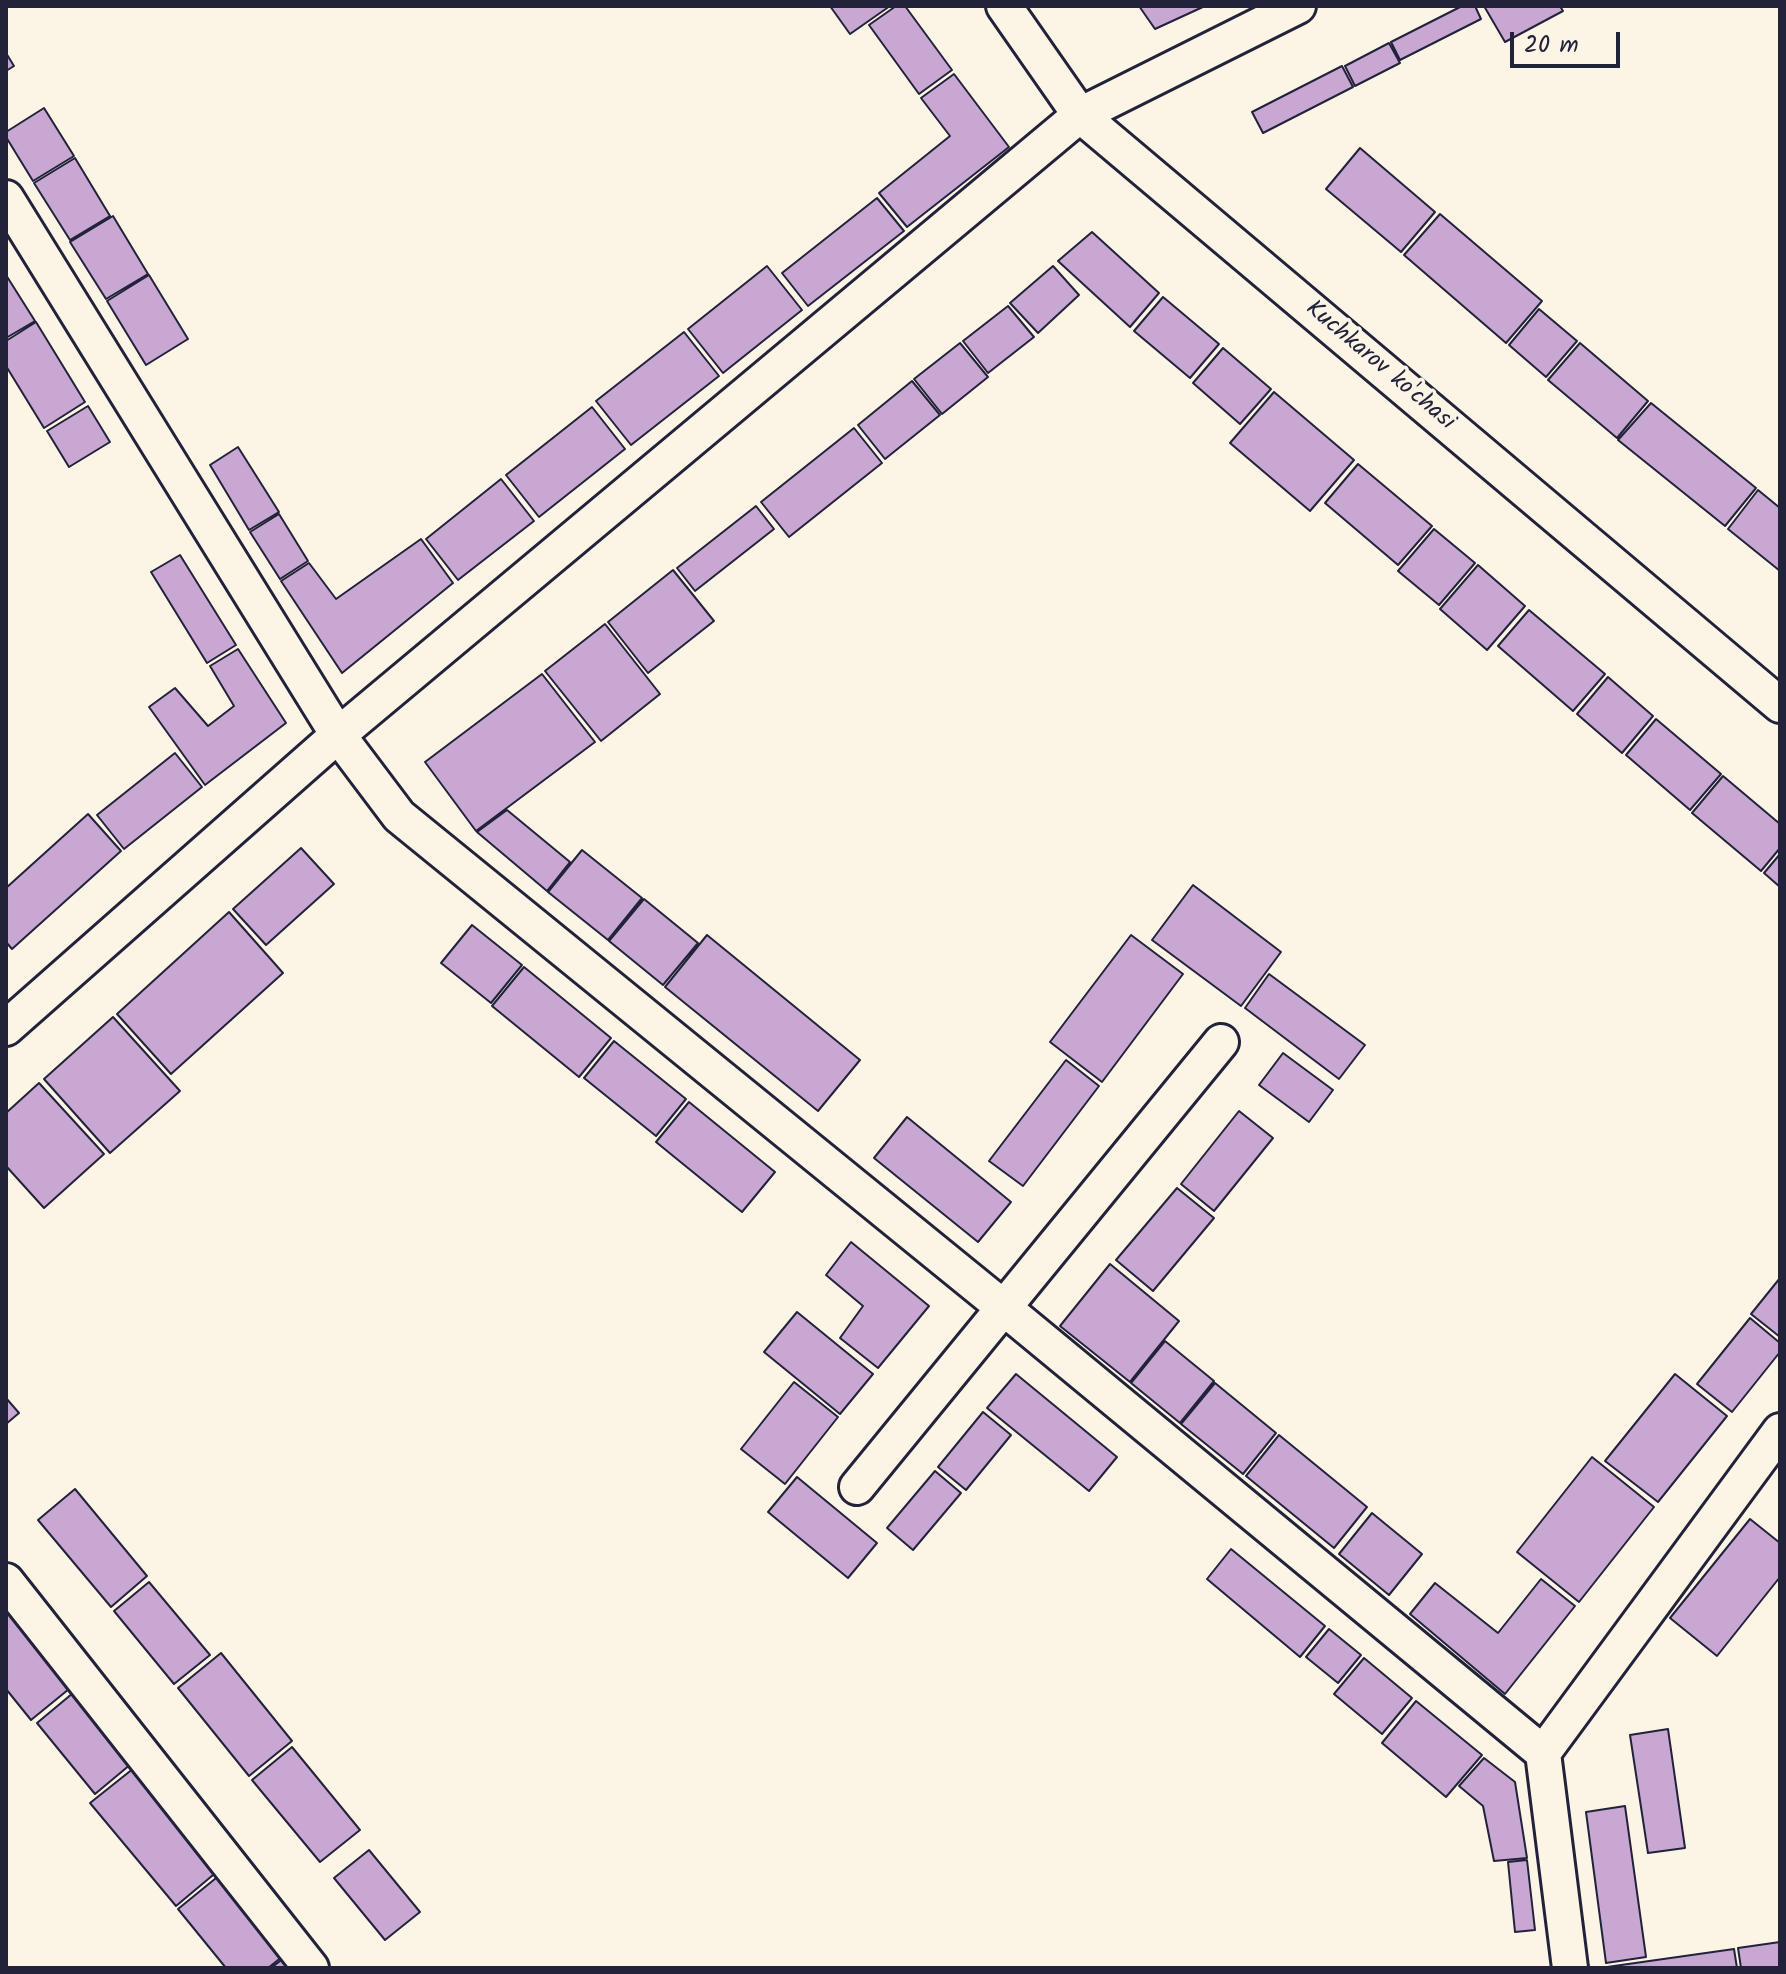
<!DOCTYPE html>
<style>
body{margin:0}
#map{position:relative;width:1786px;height:1974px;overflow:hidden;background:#fcf5e5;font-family:Kalam,sans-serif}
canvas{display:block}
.frame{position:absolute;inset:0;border:8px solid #22223b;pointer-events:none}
.scale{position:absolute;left:1510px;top:32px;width:110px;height:36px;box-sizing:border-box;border:4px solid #22223b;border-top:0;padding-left:10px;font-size:24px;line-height:28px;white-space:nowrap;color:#22223b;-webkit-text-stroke:6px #fcf5e5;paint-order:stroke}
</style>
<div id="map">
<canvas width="1786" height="1974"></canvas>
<div class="frame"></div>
<div class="scale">20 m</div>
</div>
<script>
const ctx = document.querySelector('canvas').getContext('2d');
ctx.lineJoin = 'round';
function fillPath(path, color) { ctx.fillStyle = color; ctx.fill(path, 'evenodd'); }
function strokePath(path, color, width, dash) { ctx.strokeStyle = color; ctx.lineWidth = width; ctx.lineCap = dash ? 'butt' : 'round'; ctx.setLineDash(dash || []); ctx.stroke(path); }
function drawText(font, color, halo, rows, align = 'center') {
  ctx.font = font + ' Kalam,sans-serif'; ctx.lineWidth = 7; ctx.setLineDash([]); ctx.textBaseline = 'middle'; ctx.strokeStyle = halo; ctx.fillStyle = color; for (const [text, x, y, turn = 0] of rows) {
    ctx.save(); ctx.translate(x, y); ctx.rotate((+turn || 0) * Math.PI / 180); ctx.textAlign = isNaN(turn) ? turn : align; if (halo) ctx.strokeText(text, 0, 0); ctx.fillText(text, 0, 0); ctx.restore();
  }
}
const building = new Path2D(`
 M830,6h60l-40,28z
 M896,6h9l47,64 -33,24 -50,-69z
 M1139,6h66l-50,23z
 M1462,6h13l6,13 -81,41 -9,-18z
 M1484,6h76l3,5 -58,31z
 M1389,43l11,20 -45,23 -10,-20z
 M6,53l8,13 -8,5z
 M1342,66l11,21 -90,46 -11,-21z
 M954,74l55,73 -102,80 -28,-34 71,-57 -29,-38z
 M44,108l30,48 -41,25 -27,-44v-5z
 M1360,148l75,64 -34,40 -75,-63z
 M75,158l35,58 -40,24 -36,-57z
 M877,198l27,33 -96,75 -26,-33z
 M1440,214l102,87 -36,42 -102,-88z
 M113,216l35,58 -42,25 -36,-57z
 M1092,232l67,61 -29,34 -72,-66z
 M767,266l35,44 -79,63 -35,-44z
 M1053,266l26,29 -41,38 -28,-30z
 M6,275l29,46 -29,17z
 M149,275l39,64 -42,26 -39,-64z
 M1163,297l56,47 -29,34 -56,-47z
 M1008,306l26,31 -46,36 -25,-32z
 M1539,309l38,32 -31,36 -37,-32z
 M36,322l49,80 -41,26 -38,-62v-25z
 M684,332l35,44 -88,69 -35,-44z
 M960,343l28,34 -46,37 -28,-35z
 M1580,343l68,58 -31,37 -69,-58z
 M1223,348l48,41 -31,35 -47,-41z
 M912,381l28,34 -55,44 -27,-34z
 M1274,392l80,68 -44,51 -80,-68z
 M1651,403l105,85 -31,38 -107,-86z
 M88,406l22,36 -41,25 -22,-36z
 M592,407l33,42 -86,68 -33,-42z
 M854,428l28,35 -93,74 -28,-35z
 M238,447l41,65 -30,18 -39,-65z
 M1358,464l74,62 -34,39 -73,-62z
 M501,479l33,42 -76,59 -32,-41z
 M1758,490l22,18v63l-52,-42z
 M756,506l18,23 -79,62 -18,-23z
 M279,514l29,47 -28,18 -30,-47z
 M1434,529l41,34 -36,42 -41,-34z
 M421,539l32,44 -111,90 -61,-92 28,-18 27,36z
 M180,555l56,90 -29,18 -56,-91z
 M1478,565l47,41 -38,44 -47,-41z
 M673,570l41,51 -66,52 -40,-51z
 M1529,610l76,64 -32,37 -75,-65z
 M605,624l55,70 -59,47 -56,-70z
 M238,649l48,74 -81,62 -56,-78 26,-19 33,38 26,-20 -24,-40z
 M542,674l53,68 -119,89 -51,-69z
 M1608,677l45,39 -31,37 -45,-39z
 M1656,719l65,55 -31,36 -64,-55z
 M175,753l27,34 -78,62 -27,-34z
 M1723,776l57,48v24l-19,23 -69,-58z
 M507,810l63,52 -23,29 -70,-59z
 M88,814l33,37 -109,98 -6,-7v-54z
 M301,848l33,36 -68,61 -33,-36z
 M582,850l60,48 -34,42 -60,-48z
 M1780,854v33l-16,-14z
 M1193,885l88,67 -40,54 -89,-66z
 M644,899l54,44 -35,42 -54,-44z
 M229,912l54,61 -112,101 -54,-60z
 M472,925l50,40 -31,38 -50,-40z
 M707,935l153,125 -42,51 -153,-124z
 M1131,935l52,39 -81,108 -52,-40z
 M524,967l87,71 -32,39 -87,-71z
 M1269,974l96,71 -26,34 -94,-71z
 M113,1017l67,74 -70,62 -66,-74z
 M614,1041l72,58 -30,37 -72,-58z
 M1283,1053l50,37 -24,32 -50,-37z
 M1066,1060l33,26 -76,100 -34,-25z
 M39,1083l65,71 -60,54 -38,-42v-53z
 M689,1102l86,70 -33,40 -86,-70z
 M1239,1111l34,27 -59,73 -33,-27z
 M907,1117l104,85 -33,40 -104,-84z
 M1177,1188l37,30 -61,73 -37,-31z
 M851,1242l78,64 -51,62 -38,-30 23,-32 -37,-31z
 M1110,1264l69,57 -49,61 -70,-56z
 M1780,1278v59l-29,-23z
 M797,1312l76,62 -33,40 -76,-62z
 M1750,1318l30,25v9l-48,60 -35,-28z
 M1165,1341l49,40 -34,42 -49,-40z
 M1016,1374l101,83 -28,34 -102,-83z
 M1675,1374l52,42 -69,86 -53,-41z
 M794,1382l44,35 -53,67 -44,-35z
 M1215,1383l61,50 -33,41 -62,-50z
 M6,1398l13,15 -13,11z
 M983,1412l28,23 -45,55 -28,-23z
 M1279,1435l88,72 -33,41 -88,-72z
 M1592,1457l62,50 -75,95 -62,-50z
 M935,1471l26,22 -48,57 -26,-22z
 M797,1477l80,66 -29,35 -80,-66z
 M75,1489l72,87 -36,31 -73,-87z
 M1372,1513l50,41 -33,41 -50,-41z
 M1750,1519l30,24v34l-63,79 -47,-38z
 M1231,1549l94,77 -25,31 -93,-78z
 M1541,1579l34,27 -70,88 -95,-80 25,-31 63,50z
 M149,1582l61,73 -36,29 -60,-73z
 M6,1611l63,78 -38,31 -25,-31z
 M1329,1629l32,26 -23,28 -32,-26z
 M221,1653l71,88 -43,35 -71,-88z
 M1364,1658l48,40 -30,36 -48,-40z
 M73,1693l58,71 -36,30 -58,-71z
 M1416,1701l66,54 -36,42 -64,-54z
 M1668,1729l17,119 -37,5 -18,-118z
 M292,1747l68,83 -40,32 -68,-82z
 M1484,1758l31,24 12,76 -33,3 -11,-55 -24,-20z
 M134,1768l85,102 -43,36 -86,-103z
 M1625,1806l21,151 -40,6 -20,-151z
 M369,1850l51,62 -35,28 -51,-62z
 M1527,1860l8,70 -20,2 -7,-70z
 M221,1874l62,82 -15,12h-42l-48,-59z
 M1780,1942v26h-39l-3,-20z
 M1734,1949l3,19 -130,-1z
 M284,1958l5,10h-18z`);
fillPath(building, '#c8a8d3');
strokePath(building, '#22223b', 2);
const minor = new Path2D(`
 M1004,6l76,109 700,590
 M6,198l332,537 61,81 605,492 539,445
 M6,1028l332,-293 742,-620 218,-109
 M857,1487l364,-445
 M6,1581l305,387
 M1570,1968l-27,-215 237,-322`);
strokePath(minor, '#22223b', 40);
strokePath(minor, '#fcf5e5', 34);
drawText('24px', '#22223b', '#fcf5e5', [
 ["Kuchkarov ko'chasi",1379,367,40]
]);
</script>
